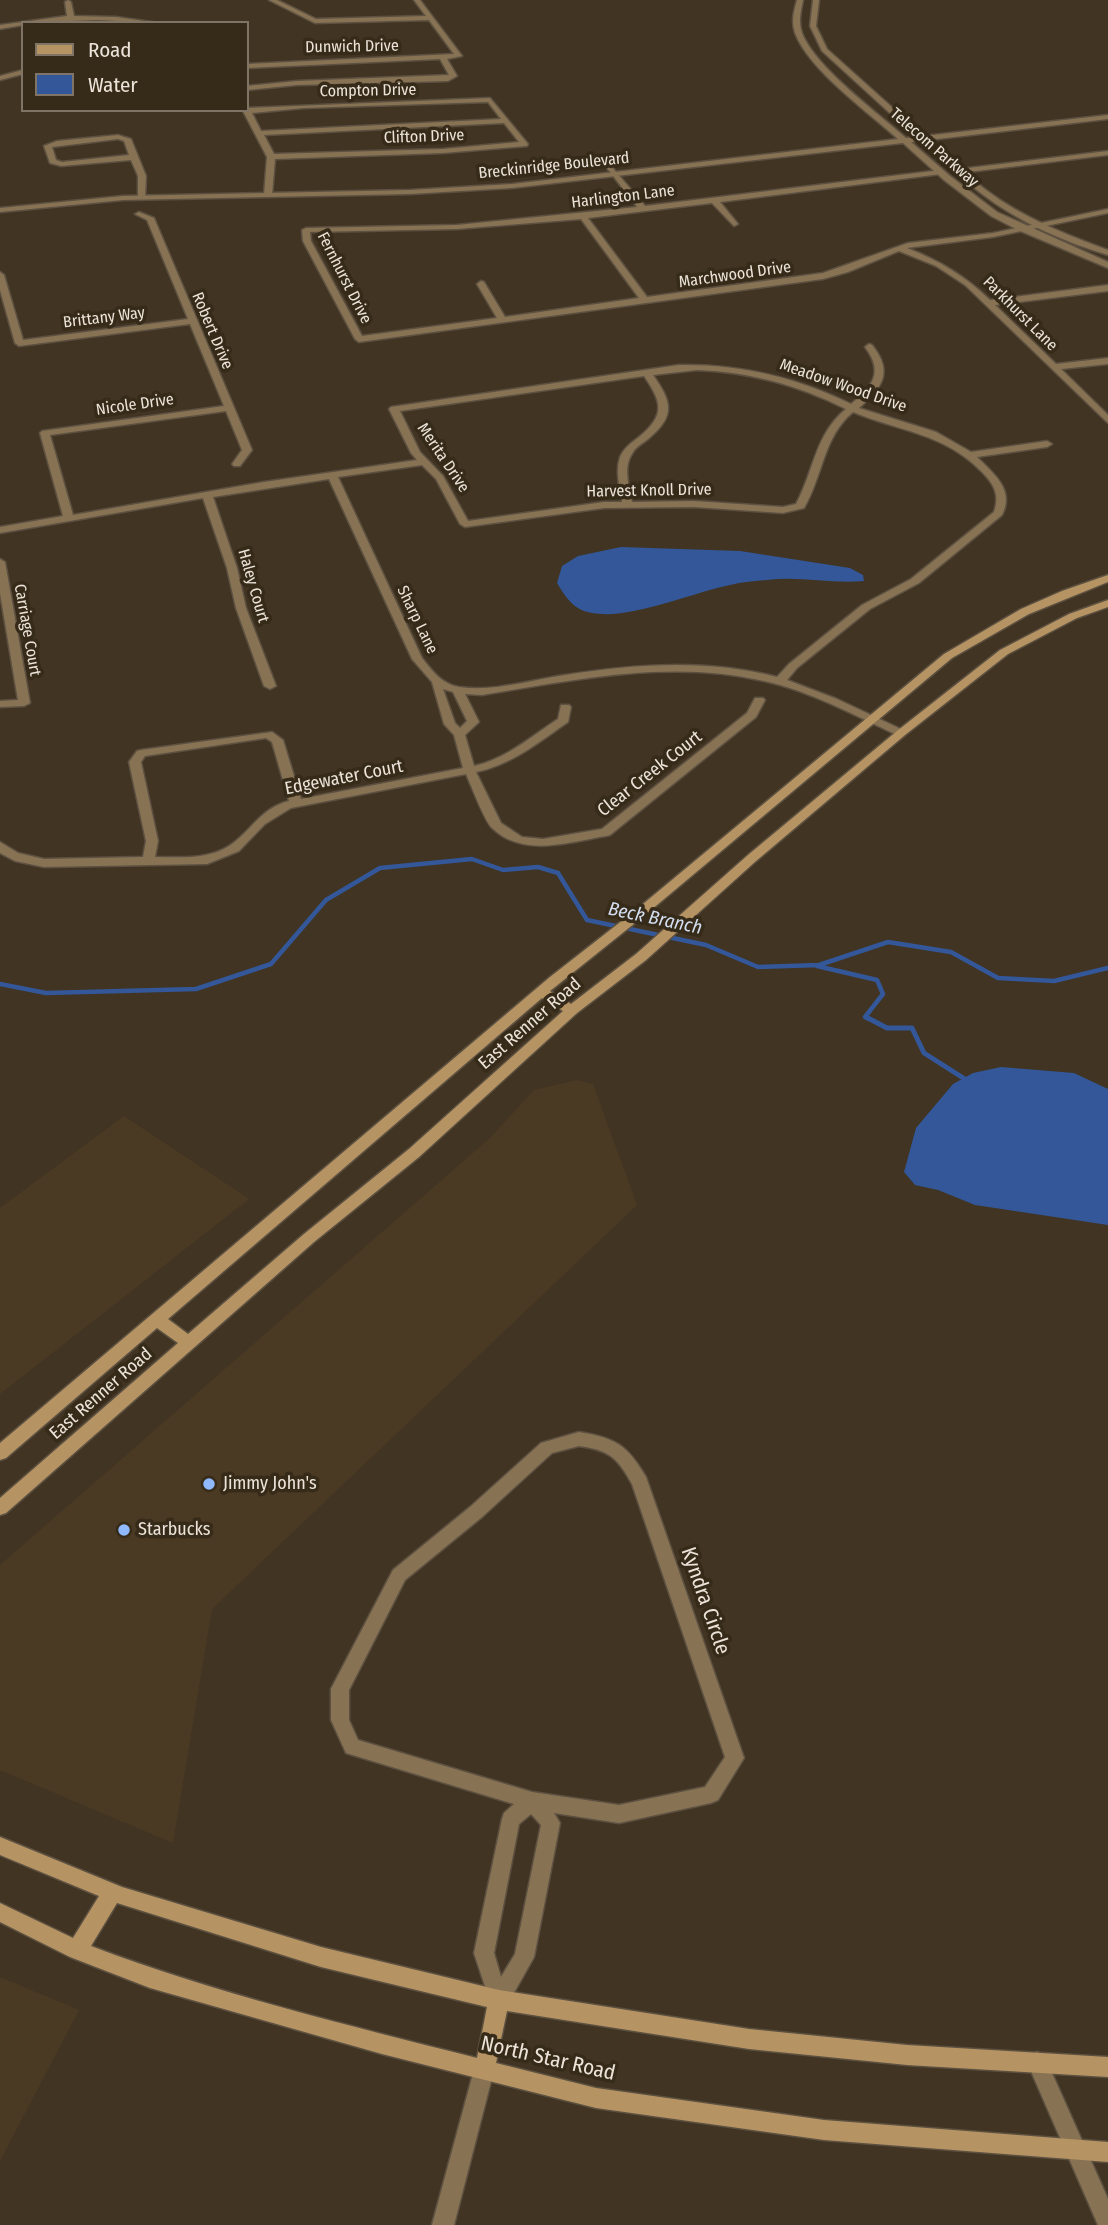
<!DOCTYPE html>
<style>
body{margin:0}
#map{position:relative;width:1108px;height:2225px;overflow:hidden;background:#413423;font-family:"Fira Sans Condensed",sans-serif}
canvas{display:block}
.legend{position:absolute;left:21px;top:21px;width:228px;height:91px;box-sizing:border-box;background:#362a19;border:2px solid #7f7466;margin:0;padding:9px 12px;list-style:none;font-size:21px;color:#ece4d9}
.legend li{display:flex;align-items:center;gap:14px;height:35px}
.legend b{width:35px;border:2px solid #7f7466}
</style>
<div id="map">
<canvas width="1108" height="2225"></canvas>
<ul class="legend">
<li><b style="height:9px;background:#b69363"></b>Road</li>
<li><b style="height:19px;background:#335798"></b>Water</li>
</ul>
</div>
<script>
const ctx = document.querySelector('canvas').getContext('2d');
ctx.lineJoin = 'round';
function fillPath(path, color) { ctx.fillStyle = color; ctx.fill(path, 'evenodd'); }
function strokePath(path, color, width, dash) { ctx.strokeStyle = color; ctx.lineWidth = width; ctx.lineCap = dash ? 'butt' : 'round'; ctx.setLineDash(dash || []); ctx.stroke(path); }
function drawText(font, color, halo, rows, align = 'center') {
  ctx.font = font + ' "Fira Sans Condensed",sans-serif'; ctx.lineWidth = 7; ctx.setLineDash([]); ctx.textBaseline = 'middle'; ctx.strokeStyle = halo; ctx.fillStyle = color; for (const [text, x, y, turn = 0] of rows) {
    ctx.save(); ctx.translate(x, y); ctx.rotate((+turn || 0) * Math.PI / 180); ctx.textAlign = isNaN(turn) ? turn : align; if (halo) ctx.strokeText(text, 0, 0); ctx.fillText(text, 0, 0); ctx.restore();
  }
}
fillPath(new Path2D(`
 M577,1080l16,4 44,121 -425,404 -39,234 -173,-73v-205l490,-427 44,-48z
 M124,1116l125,83 -249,195v-186z
 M0,1977l79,33 -79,151z`), '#4b3a23');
fillPath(new Path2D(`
 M621,547l119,4 110,17 13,7 1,6c-32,3 -64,-5 -97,-1 -12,1 -25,2 -37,5 -39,8 -100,35 -138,28 -18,-3 -26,-15 -35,-30l5,-17 16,-10z
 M1001,1067l73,6 34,16v136l-133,-20 -37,-15 -23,-5 -11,-13 12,-44 37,-44 20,-11z`), '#335798');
strokePath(new Path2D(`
 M817,966l60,14 6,14 -18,23 4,2
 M0,984l46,9 150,-4 75,-25 55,-64 54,-32 92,-9 31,11 35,-3 20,6 29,47 119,25 52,22 61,-2 69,-23 63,10 47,26 56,3 54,-13`), '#335798', 4.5);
strokePath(new Path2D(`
 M866,1017l21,11h25l12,25 44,28`), '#335798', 5);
const minor = new Path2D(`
 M68,0l3,2 3,14 42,1 42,6 -61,-3 -74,3v2l-23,4v-4l67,-9 -2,-14z
 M269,0h8l39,19 110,-3 -12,-16h6l42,56 -15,3 10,17 -9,5 -151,4 -50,5v-4l50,-5 152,-6 -9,-16 -193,9v-4l207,-10 -25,-34 -114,3z
 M23,70v4l-23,6v-4z
 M490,98l38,46 -1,2 -84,7 -168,6 -3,36 -4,2 -4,-2 3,-38 -24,-46 4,-3zM488,102l13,17 -240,12 -9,-18 52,-5zM504,123l15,19 -76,7 -169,5 -10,-19z
 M118,135l13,4 15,37 -1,23 -7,-2v-21l-7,-16 -70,6 -11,-3 -6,-17 13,-5zM118,139l6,2 5,14 -67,7 -6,-2 -4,-13z
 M1108,151v4l-148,18 -4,-2 4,-2z
 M611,166l34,40 296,-36 4,2 -4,2 -221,28 18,22 -4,2 -22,-23 -124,15 59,79 176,-24 85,-30 85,-10 115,-24v4l-115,24 -86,11c33,13 58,28 83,52l118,-15v6l-113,14 61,59 52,-6v6l-47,5 47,46v8l-143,-138 -29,-19 -37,-15 -51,21 -25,7 -464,63 -4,-3 -52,-98 -1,-11 4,-2 151,-3 180,-18 -30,-39zM581,219l58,79 -134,19 -21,-35 -3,-1 -4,3 20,34 -135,18 -51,-95 -1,-9 147,-3z
 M139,212l15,6 98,232 -12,16h-6l-2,-2 10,-14 -16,-39 -176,24 23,80 191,-33 153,-22 -6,-7 -22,-44 2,-2 288,-42c61,-1 117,12 172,39 22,-18 33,-32 14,-57l4,-3 3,1c22,27 10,43 -13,63l77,24 35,20 76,-11 5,3 -5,3 -70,10c17,17 38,33 25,58l-83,68 -49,26 -73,59 -10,12 50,19 68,32v4h-8c-43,-20 -87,-44 -133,-54 -94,-22 -190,-1 -282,14l-17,-1 14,28 -14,13 9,31c32,-7 58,-30 84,-47l3,-14h8l2,2 -3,15c-29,20 -57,43 -92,50l25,51 21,14 21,2 59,-10 145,-116 8,-15h8l2,2 -9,17 -146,118 -4,1c-37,6 -83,22 -114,-8 -8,-8 -20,-41 -26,-54l-175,34 -26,16 -26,27 -32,13 -163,3 -29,-6 -15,-8v-11l18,11 26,6 99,-2 3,-16 -17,-79 8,-11 4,-1 131,-18 11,8 18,59 162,-31 -9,-33 -10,-11 -12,-42 -20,-23 -83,-180 -116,18 24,71 9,40 30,78 -6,3 -6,-3 -28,-78 -9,-40 -24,-70 -203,35v-6l63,-11 -23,-83 2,-2 182,-25 -34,-82 -171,22 -4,-3 -15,-53v-18l4,3 19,65 165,-21 -41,-99 -12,-6zM697,370c53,2 101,15 149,39 -31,25 -32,62 -50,95l-13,3 -89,-6 -62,1c-3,-15 -9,-35 0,-48 3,-7 10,-10 16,-15 28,-23 24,-37 5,-64zM644,376c18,26 22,39 -5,61 -8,6 -15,11 -19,20 -5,15 0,30 2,45h-18l-136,19 -25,-45 -23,-24 -20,-41zM853,412c48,20 91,21 129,60 12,12 18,23 12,40l-83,67 -49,26 -73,59 -12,13c-70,-18 -141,-13 -212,-2 -34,5 -71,17 -106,12 -17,-3 -27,-16 -37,-29l-84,-181 84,-12 14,14 24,45 5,3 139,-19 90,-1 89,6 21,-5c19,-32 19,-71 49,-96zM443,689l10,3 14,29 -7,7 -5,-5zM266,738l6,4 17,59c-29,7 -39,32 -60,45 -22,14 -49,11 -74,11l3,-16 -17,-79 4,-6z
 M0,559l5,3 25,141 -6,3 -24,1v-6l18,-1 -18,-107z
 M579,1432c37,6 48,13 67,45l98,281 -26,42 -7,3 -92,20 -65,-10 6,10 -26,134 -28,50 -7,3 -7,-3 -18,-54 28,-134 2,-6 10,-9 -168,-51 -15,-33v-31l62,-119 77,-63 71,-64zM579,1446c30,4 38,11 53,38l93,273 -20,30 -86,18 -87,-13 -174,-52 -9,-20v-30l56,-110 77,-63 70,-64zM531,1814l10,11 -26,129 -14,23 -7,-24 25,-129z
 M1037,2052l7,3 64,144v26h-10l-71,-163 3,-7z
 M484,2060l7,3 3,7 -40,155h-22l42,-155 3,-7z`);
const tertiary = new Path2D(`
 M797,0h6c-2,11 -5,21 -1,33 13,34 76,80 104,105l10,-1 -94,-86 -12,-25 3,-26h6l-3,26 11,23 97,87 184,-21v4l-179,21c19,17 37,35 57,50 37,28 79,44 122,60v5c-44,-13 -89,-33 -126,-61 -21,-16 -41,-35 -61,-53l-10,1 39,34 47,36 111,50v6l-90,-38 -27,-14 -47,-36 -41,-37 -391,45 -102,6 -287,6 -123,12v-4l123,-12 287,-6 102,-6 386,-45c-30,-27 -89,-69 -103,-106 -4,-12 -1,-22 2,-33z`);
const secondary = new Path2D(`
 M1108,575v7l-79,32 -77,44 -307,257 -95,76 21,13 65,-50 112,-99 149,-124 103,-81 69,-36 39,-14v7l-31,11 -69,36 -103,81 -149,126 -110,99 -69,53 -158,144 -105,85 -308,271 -6,2v-17l178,-155 -21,-15 -151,130 -6,2v-17l550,-466 87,-68 307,-255 77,-45 41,-18zM542,998l21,13 -154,138 -105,85 -116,100 -20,-15z
 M0,1837l122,50 199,60 178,43 250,39 158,16 201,12v20l-201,-12 -158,-16 -242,-38 -11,52 100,25 228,32 284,22v20l-284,-22 -228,-32 -214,-54 -232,-66 -80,-31 -70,-35v-19l73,35 26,-42 -99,-41zM117,1903l204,64 166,40 -10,51c-130,-33 -262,-65 -386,-112z`);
strokePath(minor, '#5c5040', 3);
strokePath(tertiary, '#5c5040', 3);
strokePath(secondary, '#5c5040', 3);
fillPath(minor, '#887254');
fillPath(tertiary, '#887254');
fillPath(secondary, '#b69363');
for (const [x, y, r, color] of [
 [209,1484,7,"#90b8fd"],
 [124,1530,7,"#90b8fd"]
]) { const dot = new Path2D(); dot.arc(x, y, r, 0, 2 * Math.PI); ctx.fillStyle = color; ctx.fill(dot); strokePath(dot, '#362a19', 2.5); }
drawText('16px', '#ece4d9', '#362a19', [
 ["Dunwich Drive",352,47,-1],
 ["Compton Drive",368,91,-1],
 ["Clifton Drive",424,137,-2],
 ["Telecom Parkway",934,148,41],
 ["Breckinridge Boulevard",554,166,-6],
 ["Harlington Lane",623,197,-7],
 ["Marchwood Drive",735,275,-8],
 ["Fernhurst Drive",344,278,63],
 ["Parkhurst Lane",1020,314,45],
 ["Brittany Way",104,318,-7],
 ["Robert Drive",212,331,67],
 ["Meadow Wood Drive",843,386,19],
 ["Nicole Drive",135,405,-8],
 ["Merita Drive",443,458,56],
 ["Harvest Knoll Drive",649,491,-1],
 ["Haley Court",253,586,74],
 ["Sharp Lane",417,620,64],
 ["Carriage Court",27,630,80]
]);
drawText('18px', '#ece4d9', '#362a19', [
 ["Clear Creek Court",650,774,-38],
 ["Edgewater Court",344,778,-11],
 ["East Renner Road",530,1024,-41],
 ["East Renner Road",101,1394,-41]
]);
drawText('18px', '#ece4d9', '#362a19', [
 ["Jimmy John's",223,1484],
 ["Starbucks",138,1530]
], 'left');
drawText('italic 19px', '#d4dff2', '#362a19', [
 ["Beck Branch",655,919,12]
]);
drawText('21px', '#ece4d9', '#362a19', [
 ["Kyndra Circle",705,1601,71],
 ["North Star Road",548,2059,13]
]);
</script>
